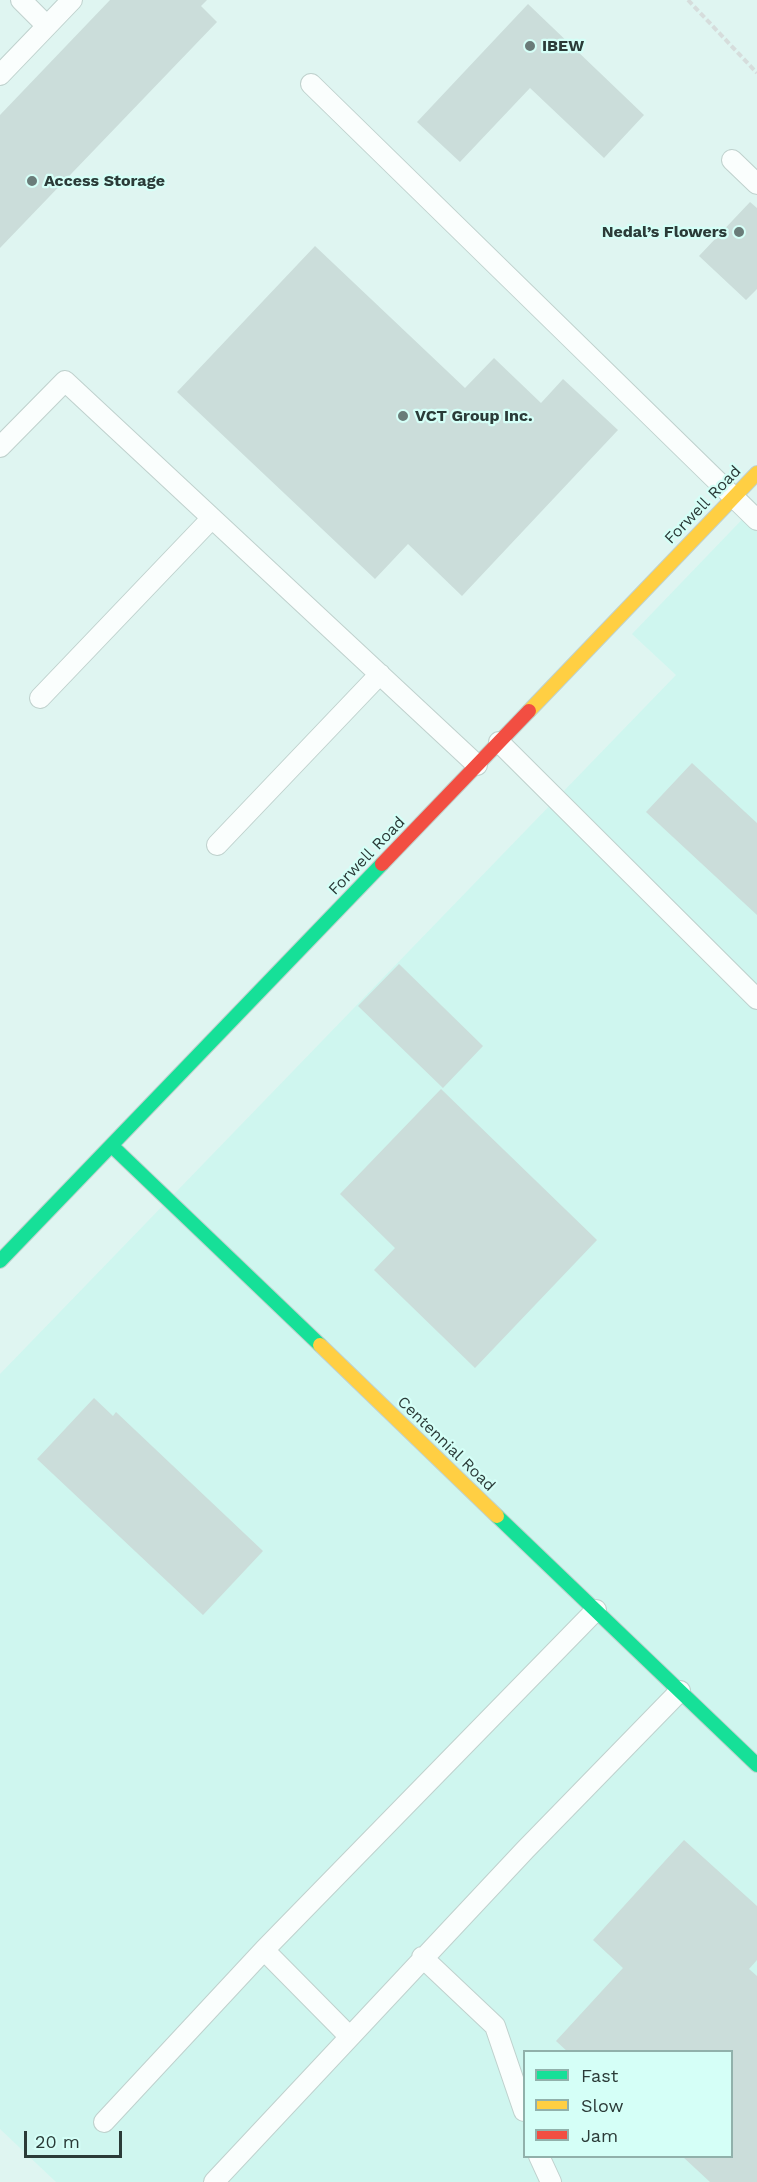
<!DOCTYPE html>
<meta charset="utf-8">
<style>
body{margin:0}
#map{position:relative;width:757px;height:2182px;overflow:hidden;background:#dff5f1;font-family:"Work Sans",sans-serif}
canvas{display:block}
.legend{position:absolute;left:523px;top:2050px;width:210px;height:108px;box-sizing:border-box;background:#d5fff7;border:2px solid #91b1ab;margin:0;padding:8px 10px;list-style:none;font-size:18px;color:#2b3b38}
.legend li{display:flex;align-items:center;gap:12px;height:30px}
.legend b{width:30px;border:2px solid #91b1ab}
.scale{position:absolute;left:24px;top:2131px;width:98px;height:27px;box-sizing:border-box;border:3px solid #2b3b38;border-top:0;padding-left:8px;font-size:18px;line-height:21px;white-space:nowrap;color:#2b3b38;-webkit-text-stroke:4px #d5fff7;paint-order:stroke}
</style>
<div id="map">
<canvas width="757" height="2182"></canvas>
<ul class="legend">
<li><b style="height:8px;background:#16e098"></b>Fast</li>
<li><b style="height:8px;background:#ffcf43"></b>Slow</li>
<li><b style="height:8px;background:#f24e42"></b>Jam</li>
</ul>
<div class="scale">20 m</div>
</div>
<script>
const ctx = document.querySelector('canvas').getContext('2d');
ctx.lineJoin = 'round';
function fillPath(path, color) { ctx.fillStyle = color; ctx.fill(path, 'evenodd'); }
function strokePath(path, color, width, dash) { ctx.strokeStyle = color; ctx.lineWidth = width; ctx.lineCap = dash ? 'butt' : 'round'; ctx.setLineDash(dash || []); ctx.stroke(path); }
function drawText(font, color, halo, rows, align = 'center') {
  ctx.font = font + ' "Work Sans",sans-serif'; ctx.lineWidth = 4.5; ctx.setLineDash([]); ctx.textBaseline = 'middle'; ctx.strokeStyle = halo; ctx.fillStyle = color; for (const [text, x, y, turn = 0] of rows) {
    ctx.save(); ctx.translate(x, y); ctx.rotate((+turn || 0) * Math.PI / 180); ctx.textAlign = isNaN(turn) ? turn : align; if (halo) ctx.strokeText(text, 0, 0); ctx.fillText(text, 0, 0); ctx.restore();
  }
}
fillPath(new Path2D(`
 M757,504v1678h-701l-56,-53v-755l676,-699 -44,-41zM524,2052h208v104h-208z`), '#cff6ef');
fillPath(new Path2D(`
 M110,0h97l-6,6 16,16 -217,226v-133z
 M528,4l116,111 -40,43 -74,-70 -70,74 -43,-40z
 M750,202l7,6v81l-11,11 -47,-44z
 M315,246l150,142 29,-30 47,45 22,-24 55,51 -156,166 -54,-52 -33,35 -198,-187z
 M692,763l65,60v92l-111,-103z
 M399,964l84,82 -40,42 -85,-82z
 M441,1089l156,151 -122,128 -101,-98 21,-22 -55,-54z
 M94,1398l19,18 3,-4 147,139 -60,64 -166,-156z
 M684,1840l73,66v54l-8,9 8,7v206h-47l-28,-26h50v-104h-164l-12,-11 67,-73 -30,-28z`), '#cbddda');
const lane = new Path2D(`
 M21,0l26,26
 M0,75l72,-75
 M311,84l446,436
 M732,160l25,24
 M0,447l65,-66 412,384
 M40,698l172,-180
 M499,742l258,257
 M217,845l163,-171
 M264,1950l85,86
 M422,1957l73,69 29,85
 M104,2122l160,-172 332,-340
 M539,2156l12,26
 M214,2182l311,-332 155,-159`);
const fast = new Path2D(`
 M112,1146l208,199
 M0,1261l382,-397
 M497,1516l260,249`);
const slow = new Path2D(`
 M529,711l228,-238
 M320,1345l177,171`);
const jam = new Path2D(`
 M382,864l147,-153`);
strokePath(lane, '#bfd1cd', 22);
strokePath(fast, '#bfd1cd', 16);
strokePath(slow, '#bfd1cd', 16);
strokePath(jam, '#bfd1cd', 16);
strokePath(new Path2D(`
 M688,0l69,73`), '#d6dddc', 4, [6, 3]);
strokePath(lane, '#fafefd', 20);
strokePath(fast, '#16e098', 14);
strokePath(slow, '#ffcf43', 14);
strokePath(jam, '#f24e42', 14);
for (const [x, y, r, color] of [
 [530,46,6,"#6a7c79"],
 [32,181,6,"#6a7c79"],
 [739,232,6,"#6a7c79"],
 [403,416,6,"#6a7c79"]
]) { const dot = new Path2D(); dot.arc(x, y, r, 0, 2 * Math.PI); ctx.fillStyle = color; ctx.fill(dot); strokePath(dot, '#d5fff7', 2); }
drawText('bold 16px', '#2b3b38', '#d5fff7', [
 ["IBEW",542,46],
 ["Access Storage",44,181],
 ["Nedal’s Flowers",727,232,"right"],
 ["VCT Group Inc.",415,416]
], 'left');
drawText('16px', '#2b3b38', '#d5fff7', [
 ["Forwell Road",703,505,-46],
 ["Forwell Road",367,856,-46],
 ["Centennial Road",446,1444,44]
]);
</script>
